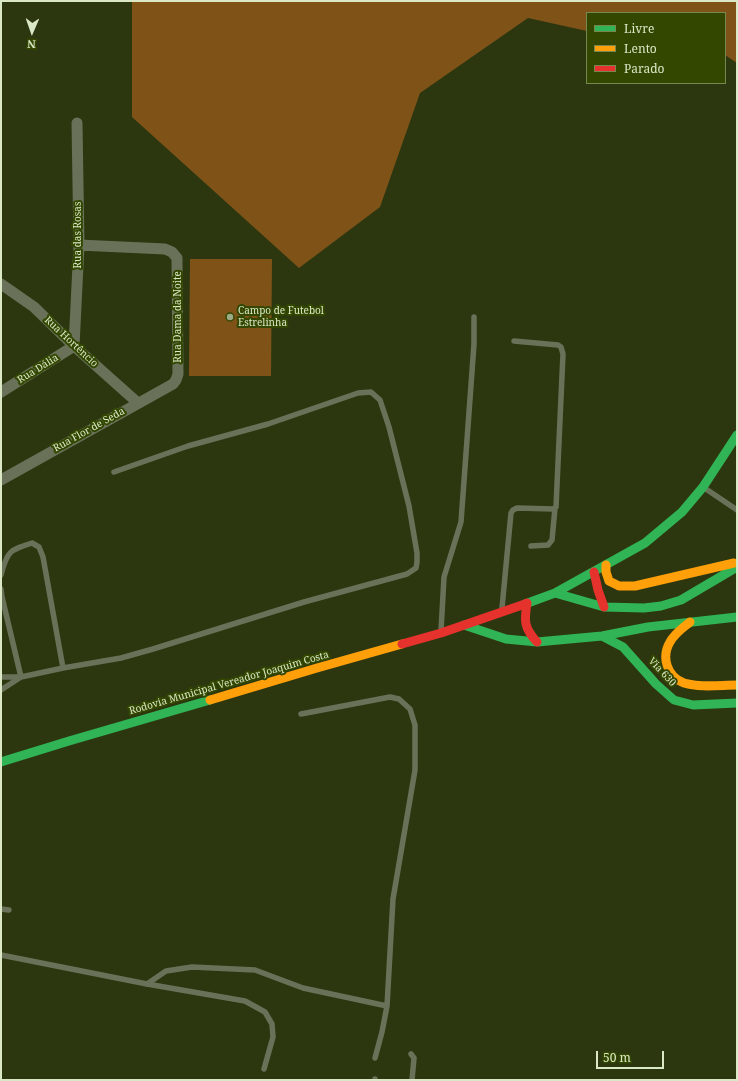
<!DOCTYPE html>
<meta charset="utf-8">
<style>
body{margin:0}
#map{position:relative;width:738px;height:1081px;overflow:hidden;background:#2c3710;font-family:"Noto Serif",serif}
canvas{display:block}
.frame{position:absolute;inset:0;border:2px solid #dae8c6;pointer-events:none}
.legend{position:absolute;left:586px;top:12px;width:140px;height:72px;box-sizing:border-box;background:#334700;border:1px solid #76874f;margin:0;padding:5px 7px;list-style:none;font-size:12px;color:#dae8c6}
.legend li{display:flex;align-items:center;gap:8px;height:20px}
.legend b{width:20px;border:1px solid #76874f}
.north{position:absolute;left:12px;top:12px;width:40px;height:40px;-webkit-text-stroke:3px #334700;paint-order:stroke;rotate:182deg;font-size:11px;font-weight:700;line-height:16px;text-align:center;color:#dae8c6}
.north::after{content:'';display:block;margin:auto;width:14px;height:18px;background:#dae8c6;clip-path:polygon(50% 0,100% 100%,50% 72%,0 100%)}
.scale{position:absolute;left:596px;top:1051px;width:68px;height:18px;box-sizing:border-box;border:2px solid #dae8c6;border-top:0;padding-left:5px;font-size:12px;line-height:14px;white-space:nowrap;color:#dae8c6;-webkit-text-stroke:3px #334700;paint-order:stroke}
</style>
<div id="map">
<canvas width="738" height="1081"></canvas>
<div class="frame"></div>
<ul class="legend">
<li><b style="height:5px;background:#30b455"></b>Livre</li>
<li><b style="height:5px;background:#ff9f0a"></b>Lento</li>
<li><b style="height:5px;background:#e5322d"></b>Parado</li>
</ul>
<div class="north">N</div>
<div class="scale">50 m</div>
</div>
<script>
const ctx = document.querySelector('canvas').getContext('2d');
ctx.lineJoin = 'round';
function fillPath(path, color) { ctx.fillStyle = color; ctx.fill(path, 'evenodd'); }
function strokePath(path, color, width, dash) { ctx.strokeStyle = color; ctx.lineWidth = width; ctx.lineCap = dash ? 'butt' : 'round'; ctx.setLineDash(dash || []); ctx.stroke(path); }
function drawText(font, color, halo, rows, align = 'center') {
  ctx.font = font + ' "Noto Serif",serif'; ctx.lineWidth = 4; ctx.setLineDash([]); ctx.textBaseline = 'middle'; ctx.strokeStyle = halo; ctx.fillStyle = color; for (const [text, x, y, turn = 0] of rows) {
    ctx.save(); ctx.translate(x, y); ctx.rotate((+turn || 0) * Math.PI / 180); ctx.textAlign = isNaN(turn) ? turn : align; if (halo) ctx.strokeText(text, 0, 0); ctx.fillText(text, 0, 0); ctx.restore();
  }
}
fillPath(new Path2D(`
 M132,1h605v62l-12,-8v-42h-138v18l-59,-13 -108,75 -40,114 -81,61 -167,-151z
 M190,259h82l-1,117h-82z`), '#7f5318');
strokePath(new Path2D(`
 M703,487l34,23
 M531,546l17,-1 4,-5 3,-32
 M1,575c6,-24 9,-25 31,-32l7,4 4,10 20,111
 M1,589l1,8 19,80h-20
 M502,608l9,-95 2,-3 4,-2 36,1 3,-2 7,-153 -2,-7 -3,-2 -44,-4
 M441,631l3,-54 17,-55 13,-178v-27
 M1,690l20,-13 42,-9 58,-10 32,-9 151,-47 103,-28 9,-6 1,-6v-9l-8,-47 -20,-79 -9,-27 -9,-8 -13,1 -90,31 -80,22 -74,26
 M301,714l89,-17 9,2 11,10 5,16v45l-22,129 -6,107 -5,26 -7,26
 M1,909l8,1
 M1,955l146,29 98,17 20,11 7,12 1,13 -9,32
 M147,984l19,-13 26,-4 63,3 48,18 84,18
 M411,1054l3,4 -2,22
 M375,1079v1`), '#697259', 5.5);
strokePath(new Path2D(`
 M1,284l33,23 40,39 64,57
 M1,392l73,-46 5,-101 -2,-122
 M1,480l172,-96 3,-4 2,-6 -1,-116 -5,-6 -7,-3 -86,-4`), '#697259', 11);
strokePath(new Path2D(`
 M555,593l49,14 40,1 17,-2 20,-6 56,-33
 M525,604l30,-11 90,-50 37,-31 21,-25 34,-52
 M464,625l42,14 31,3 65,-6 46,-9 89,-10
 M602,636l21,11 33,37 18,16 19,5 44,-2
 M1,762l68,-21 141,-41`), '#30b455', 9);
strokePath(new Path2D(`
 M606,565v7l3,9 10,5h16l99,-23
 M690,622c-7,6 -15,11 -20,20 -9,15 -3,35 14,41 17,5 36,2 53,2
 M210,700l107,-32 85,-24`), '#ff9f0a', 9);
strokePath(new Path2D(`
 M594,572l4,18 6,17
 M527,603c-3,18 -3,25 10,39
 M402,644l39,-11 84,-29`), '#e5322d', 9);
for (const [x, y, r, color] of [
 [230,317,4,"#9daa86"]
]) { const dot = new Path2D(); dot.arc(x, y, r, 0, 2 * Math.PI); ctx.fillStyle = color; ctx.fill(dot); strokePath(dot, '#334700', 1.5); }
drawText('10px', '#dae8c6', '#334700', [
 ["Rua das Rosas",78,235,-90],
 ["Rua Dama da Noite",178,317,-90],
 ["Rua Hortêncio",71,342,43],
 ["Rua Dália",38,369,-32],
 ["Rua Flor de Seda",89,430,-29],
 ["Via 630",662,672,47],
 ["Rodovia Municipal Vereador Joaquim Costa",229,683,-16]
]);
drawText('10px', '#dae8c6', '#334700', [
 ["Campo de Futebol",238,311],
 ["Estrelinha",238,323]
], 'left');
</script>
